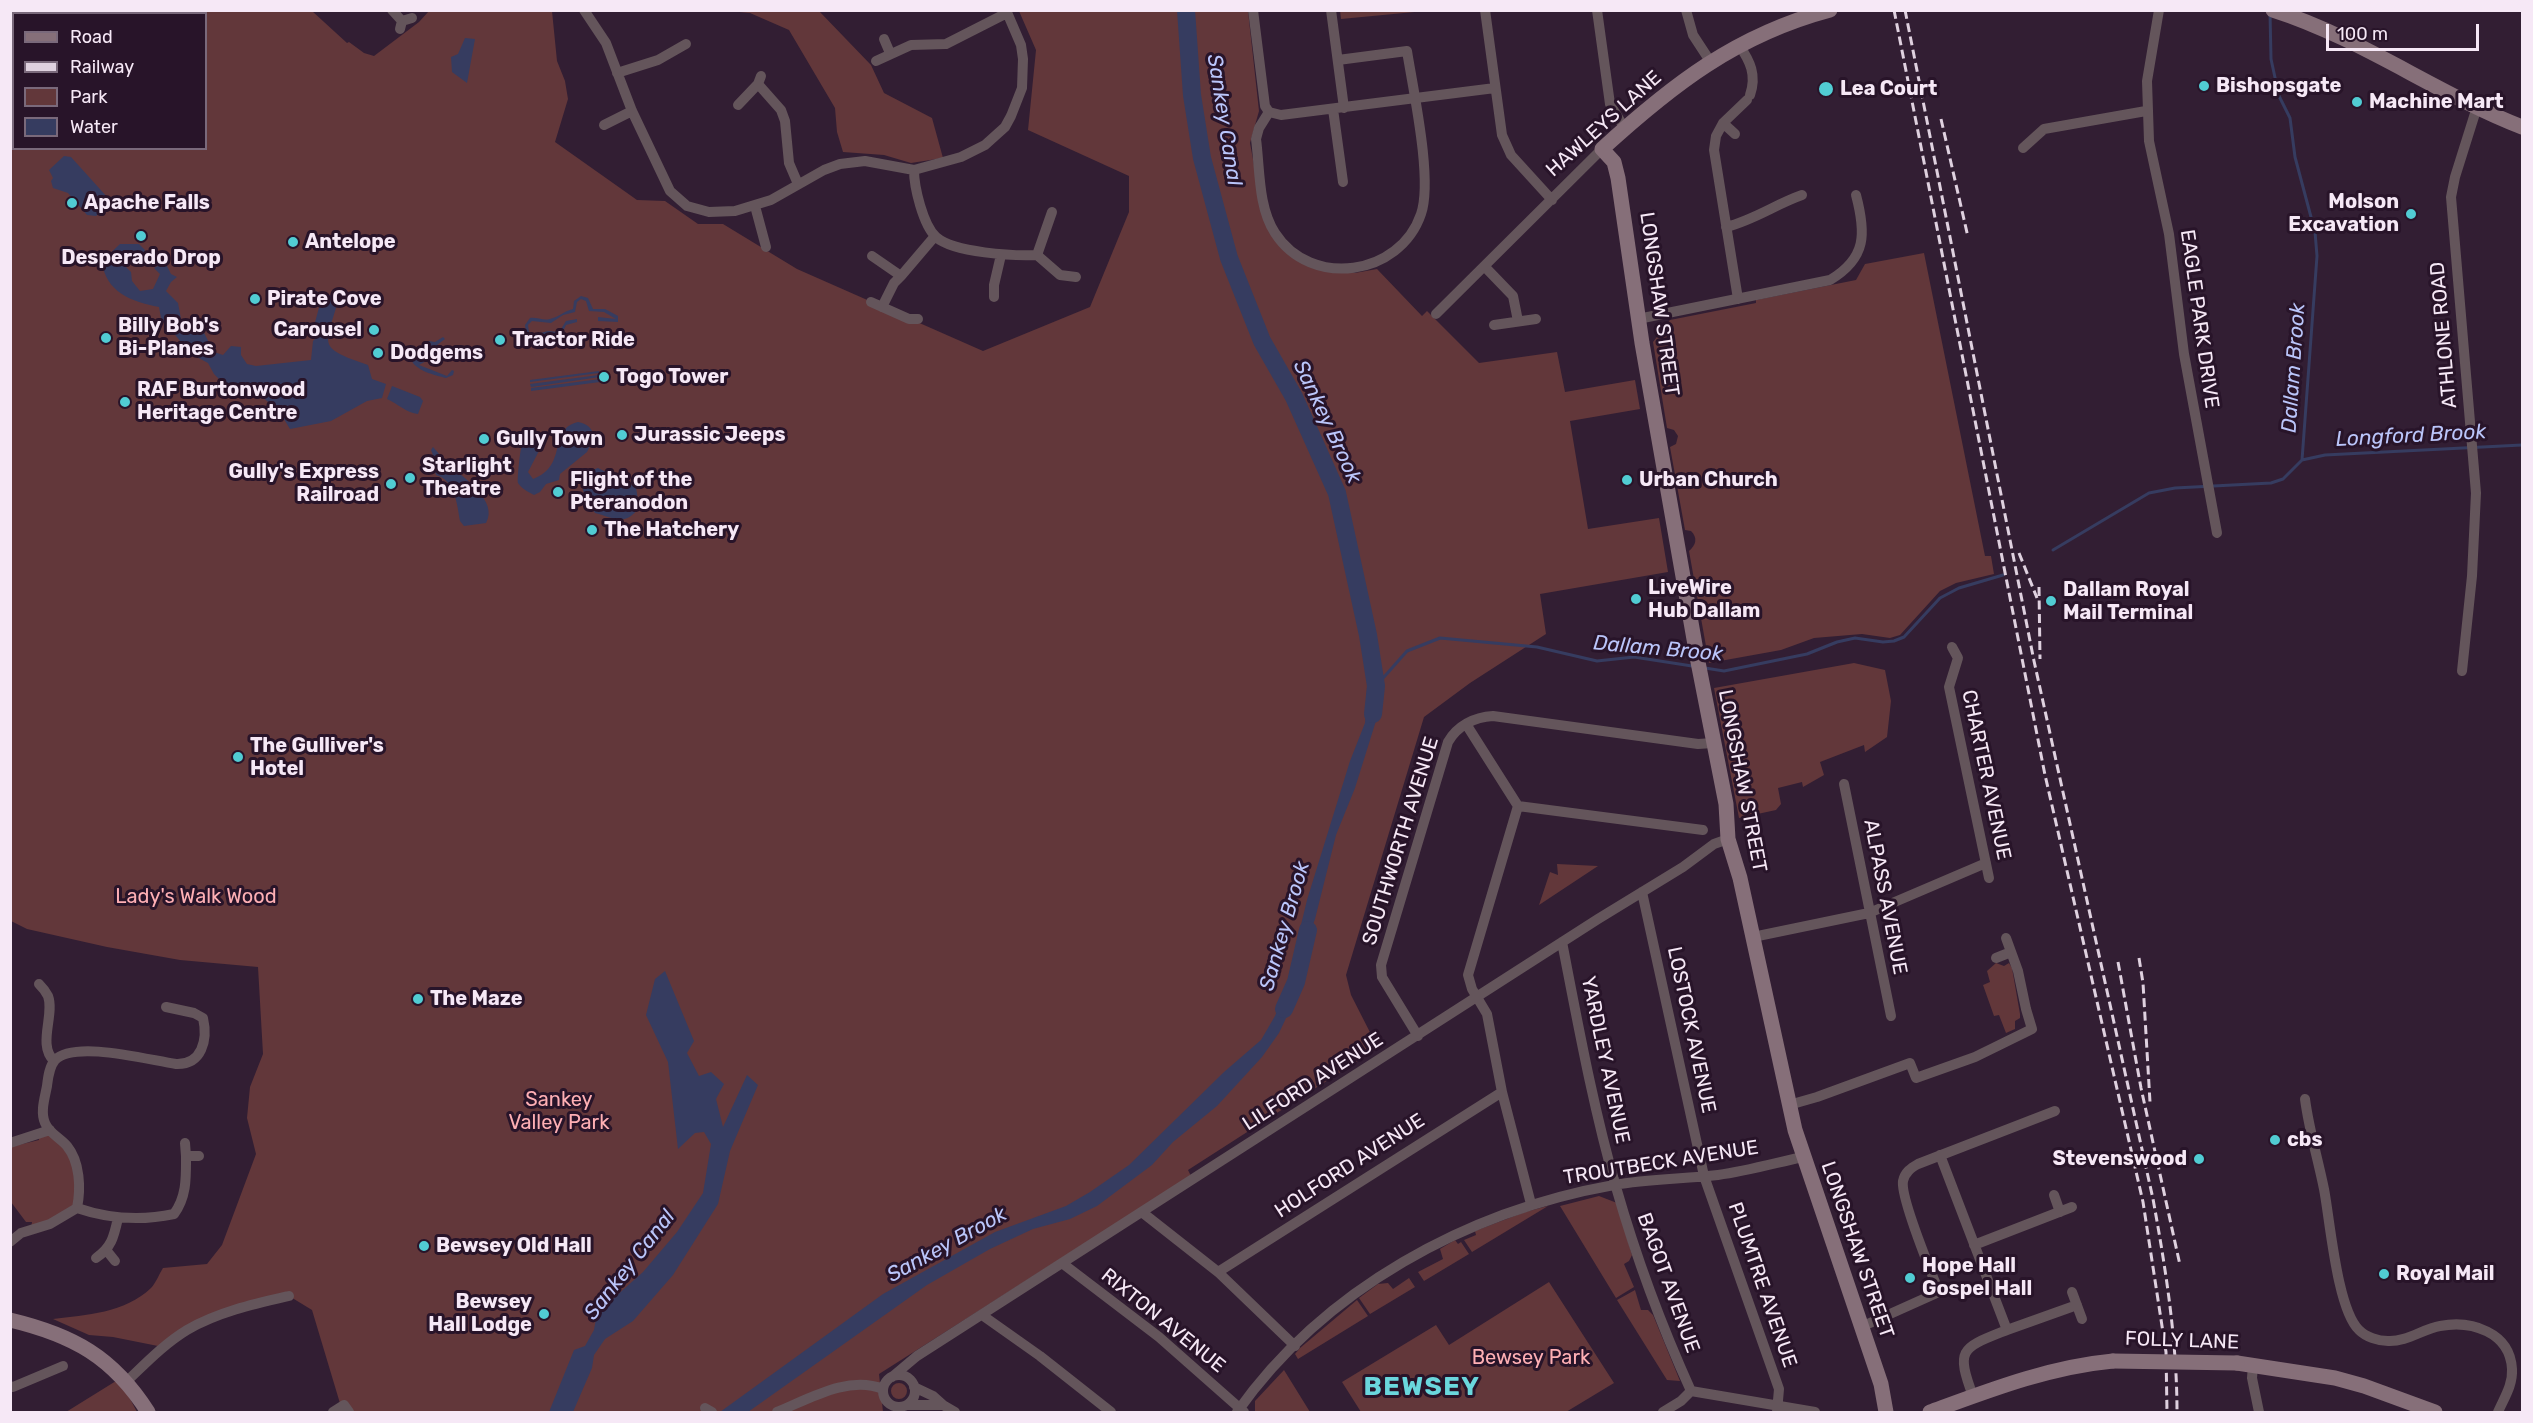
<!DOCTYPE html>
<style>
body{margin:0}
#map{position:relative;width:2533px;height:1423px;overflow:hidden;background:#321e33;font-family:Rubik,sans-serif}
canvas{display:block}
.frame{position:absolute;inset:0;border:12px solid #f6e8f6;pointer-events:none}
.legend{position:absolute;left:12px;top:12px;width:195px;height:138px;box-sizing:border-box;background:#281429;border:2px solid #7a697b;margin:0;padding:8px 10px;list-style:none;font-size:18px;color:#f6e8f6}
.legend li{display:flex;align-items:center;gap:12px;height:30px}
.legend b{width:30px;border:2px solid #7a697b}
.scale{position:absolute;left:2326px;top:24px;width:153px;height:27px;box-sizing:border-box;border:3px solid #f6e8f6;border-top:0;padding-left:8px;font-size:18px;line-height:21px;white-space:nowrap;color:#f6e8f6;-webkit-text-stroke:4px #281429;paint-order:stroke}
</style>
<div id="map">
<canvas width="2533" height="1423"></canvas>
<div class="frame"></div>
<ul class="legend">
<li><b style="height:8px;background:#866f79"></b>Road</li>
<li><b style="height:8px;background:#dfd1df"></b>Railway</li>
<li><b style="height:16px;background:#62373a"></b>Park</li>
<li><b style="height:16px;background:#363c60"></b>Water</li>
</ul>
<div class="scale">100 m</div>
</div>
<script>
const ctx = document.querySelector('canvas').getContext('2d');
ctx.lineJoin = 'round';
function fillPath(path, color) { ctx.fillStyle = color; ctx.fill(path, 'evenodd'); }
function strokePath(path, color, width, dash) { ctx.strokeStyle = color; ctx.lineWidth = width; ctx.lineCap = dash ? 'butt' : 'round'; ctx.setLineDash(dash || []); ctx.stroke(path); }
function drawText(font, color, halo, rows, align = 'center') {
  ctx.font = font + ' Rubik,sans-serif'; ctx.lineWidth = 6; ctx.setLineDash([]); ctx.textBaseline = 'middle'; ctx.strokeStyle = halo; ctx.fillStyle = color; for (const [text, x, y, turn = 0] of rows) {
    ctx.save(); ctx.translate(x, y); ctx.rotate((+turn || 0) * Math.PI / 180); ctx.textAlign = isNaN(turn) ? turn : align; if (halo) ctx.strokeText(text, 0, 0); ctx.fillText(text, 0, 0); ctx.restore();
  }
}
fillPath(new Path2D(`
 M1340,10h85v1l-84,8z
 M10,11h302l35,32 2,-1 15,11 10,3 45,-34 10,-11h123l5,50 8,20 3,18 -13,43 82,58 28,1 33,23h25l74,45 186,82 107,-44 39,-95v-36l-101,-46 8,-80 -17,-39h229l11,100 -9,32 12,66 27,45 66,19 22,-4 45,47 5,-5 52,52 78,-11 8,40 70,-12 5,29 -70,12 18,108 71,-11 9,54 -128,22 6,40 -76,49 -46,34 -78,258 5,20 27,53 -190,122 3,6 -312,198 4,38h-535l-6,-2 -30,-100 -23,-14 -38,5 -93,45 -45,-9 -24,-2 -36,-16c33,-4 72,-6 98,-31 5,-5 8,-14 12,-20l44,-4 15,-19 34,-91 -9,-36 3,-31 13,-33 -5,-87 -78,-7 -73,-13 -80,-18 -16,-8zM14,14h192v134h-192z
 M729,11h90l52,54 13,28 48,25 11,40 -32,5 -27,-8 -41,-3 -6,-20 -2,-24 -46,-78 -39,-17z
 M1924,253l61,303h6l3,18 -38,9 -16,8 -40,44 -10,3 -28,-4 -48,4 -33,12 -72,13 -20,-112c7,-6 9,-13 2,-20l-6,-1 -15,-83 6,-3 2,-8 -4,-6 -7,-2 -14,-86 17,-22 86,-17v-3l100,-20 9,-16z
 M1854,663l31,7 6,31 -4,36 -22,15 -1,-7 -44,17 4,13 -21,12 -1,-5 -24,6 3,16 -5,6 -37,8 -25,-130z
 M1557,864l41,2 -59,39 11,-33 8,3z
 M1996,963l8,3 5,-3 3,5 8,46v4l-5,3v8l-9,4 -7,-18 -5,1 -11,-31 7,-3 -3,-11z
 M50,1130l24,30 3,48 -46,21 1,-7h-6l-15,-20 -1,-55 29,-7 -1,-4z
 M1599,1196l18,7 15,52 -3,6 -5,3 10,23 -18,11 -56,-92z
 M1548,1206l-76,46 -8,-12 12,-5 -1,-4 50,-19z
 M1455,1240l3,4 3,-2 8,12 -45,27 -6,-9 25,-13 -3,-10z
 M1409,1278l6,9 -45,27 -11,-16 19,-14 10,-1 5,6z
 M1549,1282l65,101 -48,29h-205l-19,-30 94,-57 13,20z
 M1635,1290l6,20h7l5,5 27,66 -13,-1 -50,-80z
 M1357,1300l11,16 -70,43 -3,-5 5,-6z
 M1284,1370l26,42h-55v-11z
 M116,1381l12,14 9,17h-71z
 M891 1391a8 8 0 1 1 16 0a8 8 0 1 1-16 0Z`), '#62373a');
fillPath(new Path2D(`
 M465,38l10,1 -8,44 -15,-11 -1,-15 7,-3z
 M64,156l7,1 37,41v8l-12,10 -9,-1 -19,-22 -15,-5 -2,-7 2,-3 -4,-8z
 M120,244h19l6,6 -1,5 -17,6 -1,6 5,5 1,9 8,10 13,-2 7,-15 -6,-6 11,-6 6,12 6,3 -6,5 -5,9 12,12 3,16 21,10 12,23 9,3 8,-9 10,1v8l6,9 9,2 55,-6 2,-19 4,-4 1,-9 -4,-2 6,-22 -8,-3 3,-10 24,7c-14,49 -23,49 29,67l4,14 14,5 -4,14 -15,3 -36,20 -41,8 -11,-18 -18,-15 -40,-15 -7,-7 -6,-11 -17,-9 -30,-36 -2,-11c-27,-5 -54,-15 -57,-46z
 M581,296l7,2 5,11h12l13,7v6l-20,-1v-4l18,2 -12,-7 -15,-1 -3,-10 -5,-2 -4,3 -2,10 -12,3 -12,8 -19,-2 -4,4 1,7 4,3 15,-4 11,1 7,-11 11,-2v3l-11,3 -4,9h-14l-12,4 -10,-5 -1,-8 5,-7c7,-1 13,3 20,1 9,-2 12,-7 23,-10l1,-8z
 M443,337l2,2 -8,6 4,5 -2,4 -20,11 28,11 5,-6 2,1 -1,4 -7,3c-11,-3 -31,-7 -35,-19l3,-7 15,-11 6,1z
 M599,371v2l-69,9v-2z
 M599,375l1,2 -69,10 -1,-3z
 M600,379v3l-69,9v-3z
 M392,386l28,11 3,4 -5,13c-11,-1 -20,-10 -31,-15z
 M578,422c9,2 14,5 16,15l-7,15 -27,22 -1,6 -13,4 -6,8 -6,3c-6,-3 -13,-7 -16,-12 -1,-3 2,-34 4,-38 3,-5 6,-6 12,-7l5,4 1,7 -12,23 5,7c36,-13 14,-50 45,-57z
 M433,447c6,6 10,13 16,18 14,12 50,36 37,58l-22,3 -4,-5c-3,-17 -5,-41 -24,-46 -3,-9 -1,-17 -5,-25z
 M598,468l38,19 3,20c-13,20 -25,11 -44,6 -8,-13 -17,-25 -11,-40z
 M1367,688l14,3 -1,17 -25,80 -19,47 -21,84 -13,36 -15,61 -8,17 -17,24 -45,49 -44,36 -21,23 -55,41 -27,13 -37,10 -43,20 -63,36 -179,127h-28l163,-118 112,-62 71,-26 24,-14 39,-27 95,-93 37,-32 14,-24 10,-25 22,-91 43,-139 15,-38z
 M665,971l29,70 -7,12 12,23 12,-4 13,12 -8,15 7,28 24,-52 11,10 -28,66 -12,53 -45,71 -40,46 -28,18 -11,16 -2,13 -19,44h-24l25,-62 11,-4 9,-16 3,-17 46,-41 34,-40 26,-39 8,-49 -7,-12 -9,1 -17,16 -10,-87 -22,-47 9,-36z`), '#363c60');
strokePath(new Path2D(`
 M2302,460l23,-5 197,-10
 M2053,550l96,-57 26,-5 96,-5 12,-4 19,-19 15,-204 -2,-24 -20,-75 -5,-39 -11,-22 -8,-37 -1,-46
 M1705,668l19,3 83,-17 30,-12 18,-4 28,4 11,-1 10,-4 36,-39 19,-10 44,-13
 M1376,686l31,-35 33,-13 97,9 60,14 37,-4 58,9`), '#363c60', 3);
strokePath(new Path2D(`
 M1186,10l6,85 10,63 27,100 33,83 32,56 43,96 31,142 8,51 -3,28
 M1284,1009l12,-27 12,-52`), '#363c60', 18);
strokePath(new Path2D(`
 M392,10l10,11
 M584,10l22,33 26,68 38,80 17,15 22,6 26,-1 36,-11 53,-30 16,-6 25,-3 49,9 47,-13 24,-12 20,-18 6,-11 11,-28 1,-29 -2,-14 -15,-35
 M1253,10l12,96 4,6
 M1331,10l13,98
 M1485,10l17,125 9,20 41,45
 M1597,10l13,94 15,25
 M1686,10l7,25 17,26
 M2159,10l-12,71 2,60 20,93 15,120 33,179
 M400,29l2,-8 10,-3
 M884,39l6,14
 M1739,45c11,16 18,30 11,50
 M876,61l35,-16 35,-1 61,-31
 M617,73l41,-13 28,-16
 M758,84l23,26 4,11 4,42 9,21
 M738,105l20,-21 3,-8
 M1333,109l10,73
 M1269,112l-10,16 -3,11c4,30 2,68 19,94 36,56 125,43 146,-19 12,-34 -8,-125 -14,-163l-69,9
 M1269,112l12,3 214,-27
 M1723,123l-7,13 -2,14 24,149
 M604,125l28,-14
 M1735,134l-12,-11 24,-23
 M2023,148l21,-19 102,-18
 M914,170c0,17 9,55 22,67 18,16 78,19 101,18
 M755,206l11,41
 M1052,212l-15,43 23,20 16,2
 M1726,227c28,-7 50,-23 76,-32
 M872,256l29,20 34,-40
 M1485,267l28,29 5,25
 M994,297v-12l7,-30
 M871,302l38,17h9
 M882,307l12,-24 7,-7
 M1436,314l166,-165
 M1638,319l192,-39c37,-22 36,-47 26,-85
 M1494,325l42,-6
 M1952,647l6,11 -9,29 40,191
 M2462,671l10,-95 4,-83 -25,-296 4,-20 22,-70
 M1466,724l52,82
 M1844,784l47,232
 M1642,892l62,284 75,213 -2,23
 M1753,937l116,-24 117,-50
 M1562,942c16,82 31,165 54,245 20,70 45,138 75,204
 M1996,958l15,-6
 M39,984c3,3 7,8 9,12 7,19 -11,49 6,65
 M1418,1036l-36,-59 -1,-12 67,-223c9,-16 26,-25 45,-26l205,28 15,-1
 M2305,1099c4,31 13,60 19,90 6,31 13,120 35,141 7,7 19,11 29,11 18,1 35,-12 52,-15 31,-6 70,6 72,43 1,16 -8,29 -14,43
 M1789,1105l28,-8 93,-34 6,15 59,-21 57,-28 -6,-20 -8,-38 -12,-33
 M10,1143l40,-13
 M185,1143l1,13h13
 M1940,1155l67,175c-45,18 -52,18 -34,66
 M2054,1195l6,17
 M1531,1204l-29,-112 -15,-78 -15,-25 -4,-14 50,-169 185,24
 M77,1208c32,11 64,13 97,6 13,-18 12,-37 12,-58
 M1143,1213l75,59 77,74
 M10,1242l11,-9 29,-9 27,-16c4,-20 3,-46 -10,-62 -7,-8 -18,-13 -22,-23 -5,-11 0,-26 2,-37 1,-8 2,-19 8,-26 20,-20 93,0 121,4 26,1 32,-24 27,-46l-9,-5 -28,-6
 M1974,1245l98,-38
 M107,1251l8,10
 M96,1258c16,-11 18,-22 22,-40
 M1062,1263l97,74 85,75
 M1218,1272l284,-180
 M2072,1292l10,27
 M982,1315l58,41 71,56
 M1861,1327l78,-35c-8,-20 -39,-95 -36,-111 2,-9 8,-13 15,-17l137,-53
 M2007,1330l70,-25
 M2253,1365l-1,13 7,34
 M883 1391a16 16 0 1 1 32 0a16 16 0 1 1-32 0Z
 M892,1377l25,-21 681,-437 85,-52 31,-23 14,-5
 M126,1382c19,-18 38,-38 61,-52 31,-18 67,-26 102,-34
 M10,1386l3,1 50,-21
 M1691,1391l124,21
 M907,1405h36l-10,-9 -19,-9
 M943,1405l12,7
 M705,1408l7,4
 M333,1412l11,-7 5,7
 M777,1412c32,-13 71,-37 106,-23
 M1237,1412c87,-123 230,-201 377,-227 34,-6 70,-6 104,-10 29,-4 57,-12 85,-18
 M1663,1412l18,-11 10,-10`), '#64555b', 10);
strokePath(new Path2D(`
 M1830,10c-94,25 -158,75 -228,139l12,13 4,16 24,165 56,319 28,142 2,35 12,39 55,252 86,254 5,28
 M2273,10c88,28 164,84 249,117
 M10,1320c63,15 103,37 138,92
 M2237,1363l98,15 29,8 71,26
 M1930,1412c60,-22 119,-45 183,-51`), '#866f79', 15);
strokePath(new Path2D(`
 M1894,10l151,765 98,427 23,150 1,60
 M1905,10l129,651 119,538c13,71 24,142 24,213
 M1941,119l27,118
 M2019,553l18,45
 M2039,587l1,72
 M2139,958l4,25 7,119
 M2118,962l23,126 39,177`), '#dfd1df', 3, [9, 4.5]);
strokePath(new Path2D(`
 M2113,1361l124,2`), '#866f79', 15);
for (const [x, y, r, color] of [
 [2204,86,6,"#51ccd3"],
 [1826,89,8,"#51ccd3"],
 [2357,102,6,"#51ccd3"],
 [72,203,6,"#51ccd3"],
 [2411,214,6,"#51ccd3"],
 [141,236,6,"#51ccd3"],
 [293,242,6,"#51ccd3"],
 [255,299,6,"#51ccd3"],
 [374,330,6,"#51ccd3"],
 [106,338,6,"#51ccd3"],
 [500,340,6,"#51ccd3"],
 [378,353,6,"#51ccd3"],
 [604,377,6,"#51ccd3"],
 [125,402,6,"#51ccd3"],
 [622,435,6,"#51ccd3"],
 [484,439,6,"#51ccd3"],
 [410,478,6,"#51ccd3"],
 [1627,480,6,"#51ccd3"],
 [391,484,6,"#51ccd3"],
 [558,492,6,"#51ccd3"],
 [592,530,6,"#51ccd3"],
 [1636,599,6,"#51ccd3"],
 [2051,601,6,"#51ccd3"],
 [238,757,6,"#51ccd3"],
 [418,999,6,"#51ccd3"],
 [2275,1140,6,"#51ccd3"],
 [2199,1159,6,"#51ccd3"],
 [424,1246,6,"#51ccd3"],
 [2384,1274,6,"#51ccd3"],
 [1910,1278,6,"#51ccd3"],
 [544,1314,6,"#51ccd3"]
]) { const dot = new Path2D(); dot.arc(x, y, r, 0, 2 * Math.PI); ctx.fillStyle = color; ctx.fill(dot); strokePath(dot, '#281429', 2); }
drawText('bold 20px', '#f6e8f6', '#281429', [
 ["Bishopsgate",2216,86],
 ["Lea Court",1840,89],
 ["Machine Mart",2369,102],
 ["Molson",2399,202,"right"],
 ["Excavation",2399,225,"right"],
 ["Apache Falls",84,203],
 ["Antelope",305,242],
 ["Desperado Drop",141,258,"center"],
 ["Pirate Cove",267,299],
 ["Billy Bob's",118,326],
 ["Bi-Planes",118,349],
 ["Carousel",362,330,"right"],
 ["Tractor Ride",512,340],
 ["Dodgems",390,353],
 ["Togo Tower",616,377],
 ["RAF Burtonwood",137,390],
 ["Heritage Centre",137,413],
 ["Jurassic Jeeps",634,435],
 ["Gully Town",496,439],
 ["Starlight",422,466],
 ["Theatre",422,489],
 ["Gully's Express",379,472,"right"],
 ["Railroad",379,495,"right"],
 ["Flight of the",570,480],
 ["Pteranodon",570,503],
 ["Urban Church",1639,480],
 ["The Hatchery",604,530],
 ["LiveWire",1648,588],
 ["Hub Dallam",1648,611],
 ["Dallam Royal",2063,590],
 ["Mail Terminal",2063,613],
 ["The Gulliver's",250,746],
 ["Hotel",250,769],
 ["The Maze",430,999],
 ["cbs",2287,1140],
 ["Stevenswood",2187,1159,"right"],
 ["Bewsey Old Hall",436,1246],
 ["Hope Hall",1922,1266],
 ["Gospel Hall",1922,1289],
 ["Royal Mail",2396,1274],
 ["Bewsey",532,1302,"right"],
 ["Hall Lodge",532,1325,"right"]
], 'left');
drawText('20px', '#f6e8f6', '#281429', [
 ["HAWLEYS LANE",1604,124,-42],
 ["LONGSHAW STREET",1659,304,82],
 ["EAGLE PARK DRIVE",2199,319,82],
 ["ATHLONE ROAD",2444,335,-95],
 ["CHARTER AVENUE",1986,775,78],
 ["LONGSHAW STREET",1742,781,79],
 ["SOUTHWORTH AVENUE",1401,841,-73],
 ["ALPASS AVENUE",1885,897,79],
 ["LOSTOCK AVENUE",1691,1030,78],
 ["YARDLEY AVENUE",1605,1060,78],
 ["LILFORD AVENUE",1313,1082,-33],
 ["TROUTBECK AVENUE",1661,1163,-9],
 ["HOLFORD AVENUE",1350,1166,-33],
 ["LONGSHAW STREET",1857,1250,71],
 ["BAGOT AVENUE",1668,1283,70],
 ["PLUMTRE AVENUE",1762,1285,71],
 ["RIXTON AVENUE",1163,1321,39],
 ["FOLLY LANE",2182,1341,2]
]);
drawText('20px', '#feafb4', '#281429', [
 ["Lady's Walk Wood",196,897],
 ["Sankey",559,1100],
 ["Valley Park",559,1123],
 ["Bewsey Park",1531,1358]
]);
drawText('italic 21px', '#bac5fa', '#281429', [
 ["Sankey Canal",1224,120,81],
 ["Dallam Brook",2294,368,-86],
 ["Sankey Brook",1327,422,65],
 ["Longford Brook",2411,436,-3],
 ["Dallam Brook",1658,649,5],
 ["Sankey Brook",1285,926,-74],
 ["Sankey Brook",947,1245,-29],
 ["Sankey Canal",630,1265,-52]
]);
ctx.letterSpacing = '1.5px';
drawText('bold 26px', '#6ad7dd', '#281429', [
 ["BEWSEY",1422,1387]
]);
ctx.letterSpacing = '0px';
</script>
